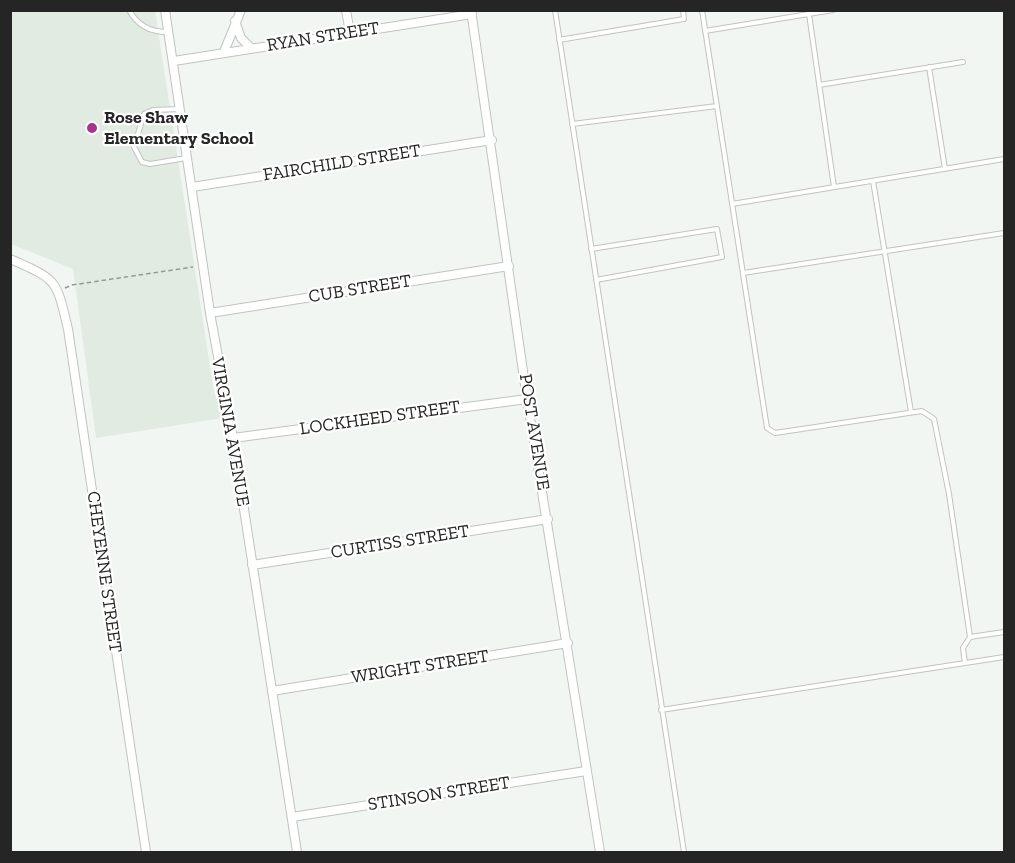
<!DOCTYPE html>
<style>
body{margin:0}
#map{position:relative;width:1015px;height:863px;overflow:hidden;background:#f2f6f2;font-family:"Zilla Slab",serif}
canvas{display:block}
.frame{position:absolute;inset:0;border:12px solid #242524;pointer-events:none}
</style>
<div id="map">
<canvas width="1015" height="863"></canvas>
<div class="frame"></div>
</div>
<script>
const ctx = document.querySelector('canvas').getContext('2d');
ctx.lineJoin = 'round';
function fillPath(path, color) { ctx.fillStyle = color; ctx.fill(path, 'evenodd'); }
function strokePath(path, color, width, dash) { ctx.strokeStyle = color; ctx.lineWidth = width; ctx.lineCap = dash ? 'butt' : 'round'; ctx.setLineDash(dash || []); ctx.stroke(path); }
function drawText(font, color, halo, rows, align = 'center') {
  ctx.font = font + ' "Zilla Slab",serif'; ctx.lineWidth = 4.5; ctx.setLineDash([]); ctx.textBaseline = 'middle'; ctx.strokeStyle = halo; ctx.fillStyle = color; for (const [text, x, y, turn = 0] of rows) {
    ctx.save(); ctx.translate(x, y); ctx.rotate((+turn || 0) * Math.PI / 180); ctx.textAlign = isNaN(turn) ? turn : align; if (halo) ctx.strokeText(text, 0, 0); ctx.fillText(text, 0, 0); ctx.restore();
  }
}
fillPath(new Path2D(`
 M10,11h145l59,381 9,26 -127,20 -23,-169 -62,-25z`), '#e1ebe2');
const lane = new Path2D(`
 M129,10c8,15 20,22 38,22
 M555,10l129,842
 M702,10l65,418 8,5 147,-22 12,8 15,75 21,143 -7,11 2,15
 M809,14l25,173
 M705,31l128,-21
 M559,40l125,-21 -1,-9
 M929,67l16,102
 M819,85l144,-23
 M180,109l-27,1 -9,4 -10,33 8,15 8,2 36,-6
 M572,124l145,-18
 M873,181l38,231
 M732,204l272,-45
 M591,249l126,-20 5,28 -126,23
 M743,273l261,-40
 M970,637l34,-5
 M661,710l343,-53`);
const street = new Path2D(`
 M165,10l45,303 23,125 64,414
 M346,10l4,23
 M471,10l56,389 73,453
 M235,21l6,17 10,10
 M224,52l17,-42
 M174,61l298,-47
 M192,187l300,-47
 M10,259c48,21 46,20 58,70l78,523
 M210,313l299,-47
 M233,438l294,-39
 M252,565l296,-46
 M272,691l296,-48
 M292,817l294,-46`);
strokePath(lane, '#c0c4c1', 6);
strokePath(street, '#c0c4c1', 10);
strokePath(new Path2D(`
 M65,288l7,-3 121,-18`), '#969896', 1.5, [4.5, 3]);
strokePath(lane, '#fff', 4);
strokePath(street, '#fff', 8);
for (const [x, y, r, color] of [
 [92,128,6,"#a8348d"]
]) { const dot = new Path2D(); dot.arc(x, y, r, 0, 2 * Math.PI); ctx.fillStyle = color; ctx.fill(dot); strokePath(dot, '#fff', 2); }
drawText('18px', '#242524', '#fff', [
 ["RYAN STREET",323,37,-9],
 ["FAIRCHILD STREET",342,163,-9],
 ["CUB STREET",360,289,-9],
 ["LOCKHEED STREET",380,418,-8],
 ["VIRGINIA AVENUE",230,432,80],
 ["POST AVENUE",534,432,81],
 ["CURTISS STREET",400,542,-9],
 ["CHEYENNE STREET",104,572,82],
 ["WRIGHT STREET",420,667,-9],
 ["STINSON STREET",439,794,-9]
]);
drawText('bold 18px', '#242524', '#fff', [
 ["Rose Shaw",104,118],
 ["Elementary School",104,139]
], 'left');
</script>
